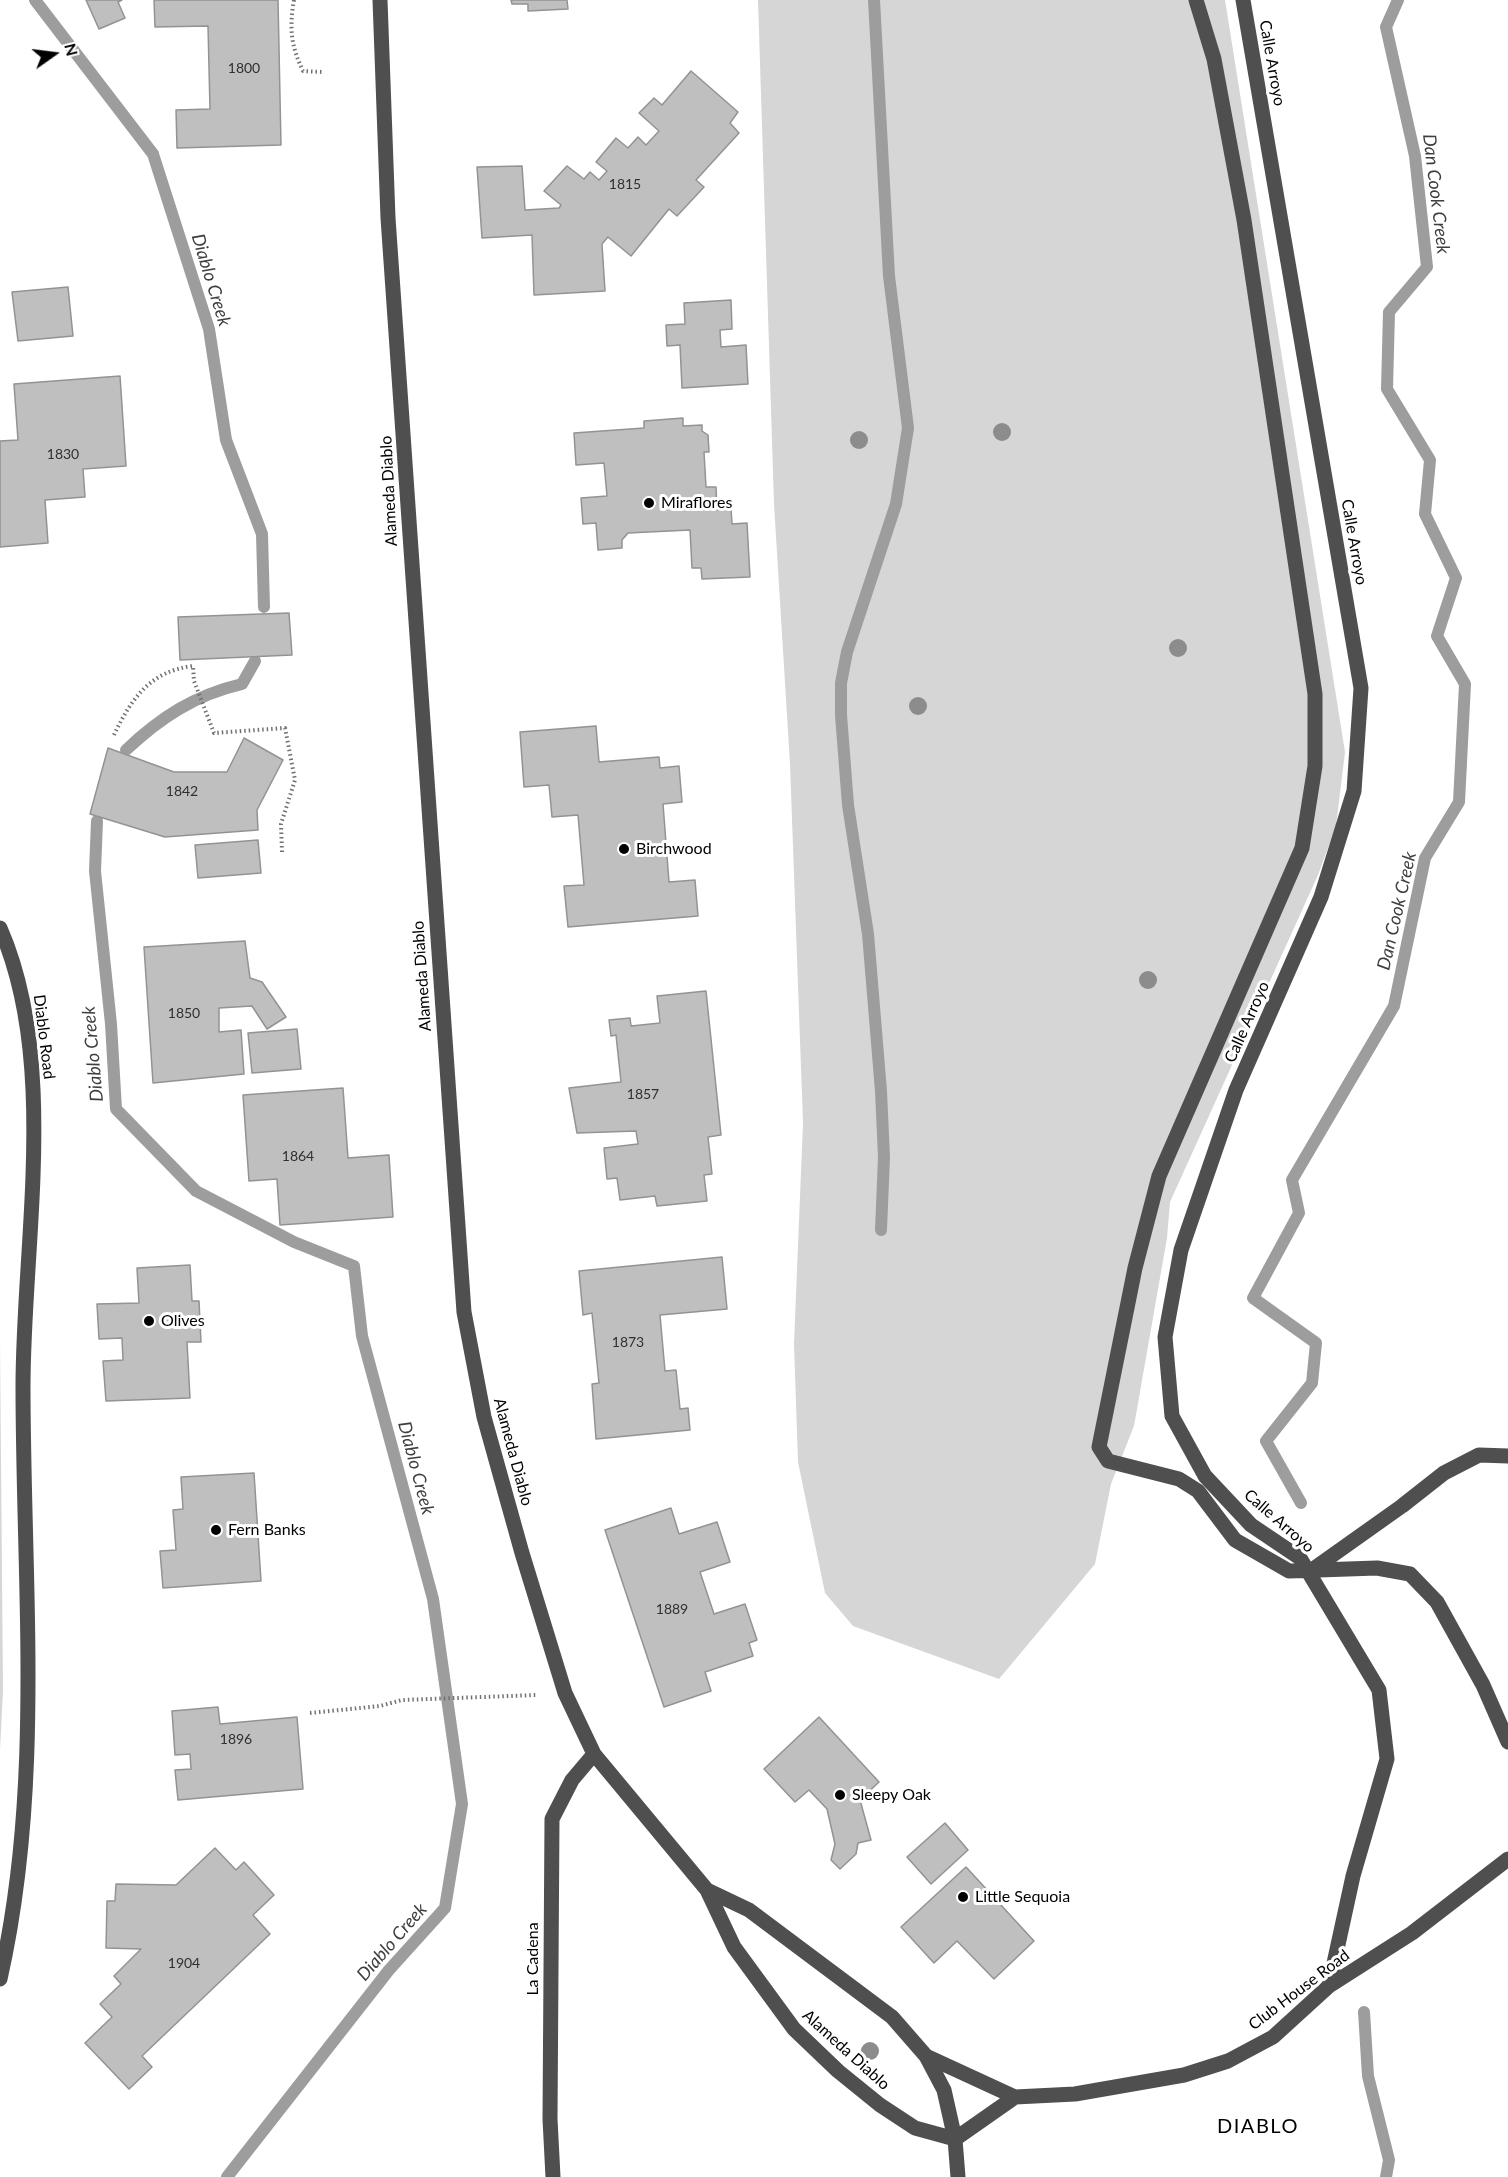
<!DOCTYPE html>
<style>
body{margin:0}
#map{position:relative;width:1508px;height:2177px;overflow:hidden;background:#fff;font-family:Lato,sans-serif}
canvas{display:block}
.north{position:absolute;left:24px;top:24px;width:60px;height:60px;-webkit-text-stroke:4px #fff;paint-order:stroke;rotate:76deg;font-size:16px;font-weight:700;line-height:24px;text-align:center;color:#000}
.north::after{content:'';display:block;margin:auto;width:21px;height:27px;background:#000;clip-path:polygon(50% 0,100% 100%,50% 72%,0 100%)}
</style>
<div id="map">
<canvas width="1508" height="2177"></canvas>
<div class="north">N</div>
</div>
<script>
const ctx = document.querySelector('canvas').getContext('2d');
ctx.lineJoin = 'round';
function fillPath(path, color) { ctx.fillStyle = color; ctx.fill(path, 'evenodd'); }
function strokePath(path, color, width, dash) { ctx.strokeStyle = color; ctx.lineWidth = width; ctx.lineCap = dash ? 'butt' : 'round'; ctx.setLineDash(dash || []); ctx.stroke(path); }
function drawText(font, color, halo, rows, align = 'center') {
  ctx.font = font + ' Lato,sans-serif'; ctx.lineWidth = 6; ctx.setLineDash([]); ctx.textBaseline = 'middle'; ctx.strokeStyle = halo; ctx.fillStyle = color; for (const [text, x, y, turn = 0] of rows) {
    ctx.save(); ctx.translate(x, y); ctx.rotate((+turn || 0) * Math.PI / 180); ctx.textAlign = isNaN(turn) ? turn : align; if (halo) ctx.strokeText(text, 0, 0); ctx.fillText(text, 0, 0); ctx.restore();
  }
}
fillPath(new Path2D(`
 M758,0h467l120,752 -9,74 -18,49 -148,327 -3,36 -33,188 -23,58 -16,80 -96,115 -146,-53 -28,-33 -27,-131 -4,-118 9,-221 -13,-359 -16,-260z
 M0,1341l3,350 -3,59z`), '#d6d6d6');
strokePath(new Path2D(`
 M35,0l118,154 56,175 17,111 36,94 2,73
 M874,0l15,276 19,152 -12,76 -49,148 -6,31v32l7,90 20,129 13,157 3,66 -3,73
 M126,750c35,-33 69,-55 116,-66l13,-23
 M97,821l-2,50 16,153 5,85 80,82 98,51 60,24 8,70 71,263 29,205 -17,104 -56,62 -162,207
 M1301,1503l-35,-62 46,-58 4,-40 -63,-45 46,-85 -7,-33 102,-174 31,-148 34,-56 6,-118 -28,-48 19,-58 -31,-64 5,-54 -43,-71 2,-77 38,-45 -12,-111 -29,-129 12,-27
 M1364,2012l4,64 21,84 -3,17`), '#9d9d9d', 12);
const building = new Path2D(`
 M86,0h36l-4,2 7,16 -26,11z
 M154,0h124l3,145 -104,3 -1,-38 34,-1 -2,-83 -53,1z
 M511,0h56l1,9 -40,2v-7h-16z
 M691,71l47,41 -8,11 9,10 -43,47 8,7 -27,29 -8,-7 -38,47 -23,-19 -6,7 3,47 -71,4 -2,-60 -50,3 -5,-71 45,-1 3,44 34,-2 2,-3 -17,-14 23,-25 17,13 6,-7 9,8 8,-9 -11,-9 20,-24 12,10 10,-11 8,8 13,-14 -20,-18 15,-15 8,7z
 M68,287l5,49 -55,5 -6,-49z
 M731,300l1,29 -12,1 1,17 25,-2 2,39 -66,4 -2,-43 -13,1 -1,-21 19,-1 -1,-21z
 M120,376l6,90 -43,3 2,28 -40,3 3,43 -48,4v-106l18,-1 -4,-56z
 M683,418v8l19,-1v6l6,4 1,17h-5l2,35h10l1,23 14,-1 1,15 15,-1 3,54 -48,2 -1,-11h-9l-2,-38 -62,3 -6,7v8l-24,2 -2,-27 -13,1 -2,-26 26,-2 -3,-33 -28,2 -2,-32 70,-5v-7z
 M289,613l3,42 -112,5 -2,-43z
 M596,726l3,36 60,-5 1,11 19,-2 3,36 -19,2 6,78 26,-2 3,36 -130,11 -4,-41 20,-1 -6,-70 -26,2 -3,-32 -25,2 -4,-55z
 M244,738l39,22 -26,50 1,20 -93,7 -75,-23 18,-66 66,24h53z
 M258,840l3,33 -63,5 -3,-33z
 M245,941l5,37 12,4 24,35 -19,12 -15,-23 -33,2v24l22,-2 3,44 -91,9 -9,-136z
 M706,991l15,144 -13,2 4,37 -8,1 3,26 -50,5 -2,-10 -35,4 -3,-22 -10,1 -3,-31 34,-4 -2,-13 -59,2 -8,-45 52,-6 -5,-47 -5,1 -2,-16 21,-2 1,8 29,-3 -3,-27z
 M297,1029l4,40 -49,4 -4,-40z
 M343,1088l5,70 41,-3 4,62 -113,8 -3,-46 -28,2 -6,-86z
 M722,1257l5,52 -67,6 5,56 11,-1 4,39 8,-1 2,22 -94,9 -4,-55 7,-1 -7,-70 -9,2 -4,-44z
 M190,1265l2,36h7l2,41h-14l3,56 -84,3 -3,-40 20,-1 -1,-22 -23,1 -2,-35 42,-1 -2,-35z
 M254,1473l7,108 -98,7 -3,-37 16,-1 -3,-40 10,-1 -2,-32z
 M671,1508l8,26 38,-12 13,40 -30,10 14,42 31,-10 12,36 -8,3 4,13 -48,16 6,19 -47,16 -59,-177z
 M218,1707l2,17 77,-7 6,72 -125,11 -3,-30 16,-1 -1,-15 -15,1 -3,-44z
 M819,1717l60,65 -19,18 11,40 -13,3 -2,11 -16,15 -9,-9 4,-16 -8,-35 -18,-19 -14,12 -31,-33z
 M945,1823l23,27 -37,34 -24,-27z
 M215,1848l21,22 8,-8 30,33 -21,20 17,19 -128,122 10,11 -23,22 -44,-46 27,-26 -12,-13 21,-20 -7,-8 27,-27 -35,-1 1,-47h8l1,-17 60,1z
 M966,1867l68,74 -40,38 -37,-38 -23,22 -33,-36z`);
fillPath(building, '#bfbfbf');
strokePath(building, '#939393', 1.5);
strokePath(new Path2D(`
 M294,0c-5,28 -3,46 9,71l20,1
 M114,735c17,-36 36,-64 79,-69l1,15 20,52 71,-5 10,52 -14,44 1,28
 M310,1713l70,-7 22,-6 135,-5`), '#717171', 4, [1.5, 3]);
strokePath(new Path2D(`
 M380,0l8,218 76,1094 20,105 38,136 43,140 29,61 113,136 27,57 60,82 44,42 42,34 35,23 40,11
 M1196,0l18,59 30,161 71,474v72l-13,82 -143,328 -24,92 -36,179 9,14 71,18 19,12 37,49 54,31 88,-3 33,6 27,28 46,83 25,57
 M1243,0l118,688 -7,103 -33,106 -85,193 -55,160 -16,87 7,79 33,60 46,49 49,33 79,132 8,69 -34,117 -24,110
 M0,928c59,134 23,316 23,458 0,198 21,399 -23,593
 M1309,1572l93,-66 42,-33 35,-18 29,1
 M707,1890l42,20 143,107 34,39 18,34 11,49 3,38
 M926,2056l89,41
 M955,2139l60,-42 60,-3 109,-19 44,-14 45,-24 56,-51 83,-53 96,-74
 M553,2177l-3,-58 2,-300 20,-39 22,-26`), '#4f4f4f', 15);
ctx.fillStyle = '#8c8c8c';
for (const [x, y] of [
 [1002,432],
 [859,440],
 [1178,648],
 [918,706],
 [1148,980],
 [870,2051]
]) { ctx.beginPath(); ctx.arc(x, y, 9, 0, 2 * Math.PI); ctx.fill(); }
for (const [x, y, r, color] of [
 [649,503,6,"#000"],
 [624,849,6,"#000"],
 [149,1321,6,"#000"],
 [216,1530,6,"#000"],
 [840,1795,6,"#000"],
 [963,1897,6,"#000"]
]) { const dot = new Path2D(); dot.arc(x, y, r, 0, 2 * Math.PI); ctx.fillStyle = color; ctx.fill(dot); strokePath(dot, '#fff', 2); }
drawText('14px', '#303030', null, [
 ["1800",244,68],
 ["1815",625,184],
 ["1830",63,454],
 ["1842",182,791],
 ["1850",184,1013],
 ["1857",643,1094],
 ["1864",298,1156],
 ["1873",628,1342],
 ["1889",672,1609],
 ["1896",236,1739],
 ["1904",184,1963]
]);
drawText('16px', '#000', '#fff', [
 ["Calle Arroyo",1272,63,80],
 ["Alameda Diablo",389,491,-93],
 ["Calle Arroyo",1354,542,80],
 ["Alameda Diablo",422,976,-94],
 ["Calle Arroyo",1247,1022,-66],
 ["Diablo Road",44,1037,83],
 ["Alameda Diablo",513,1452,75],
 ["Calle Arroyo",1279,1521,41],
 ["La Cadena",533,1959,-90],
 ["Club House Road",1299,1990,-37],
 ["Alameda Diablo",846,2050,42]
]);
drawText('16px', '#000', '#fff', [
 ["Miraflores",661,503],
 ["Birchwood",636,849],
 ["Olives",161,1321],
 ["Fern Banks",228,1530],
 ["Sleepy Oak",852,1795],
 ["Little Sequoia",975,1897]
], 'left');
drawText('italic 18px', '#3e3e3e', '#fff', [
 ["Dan Cook Creek",1436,194,83],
 ["Diablo Creek",211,280,73],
 ["Dan Cook Creek",1397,911,-77],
 ["Diablo Creek",93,1054,-95],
 ["Diablo Creek",416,1468,75],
 ["Diablo Creek",392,1942,-49]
]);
ctx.letterSpacing = '1.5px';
drawText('20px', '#000', '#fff', [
 ["DIABLO",1258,2127]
]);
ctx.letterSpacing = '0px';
</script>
